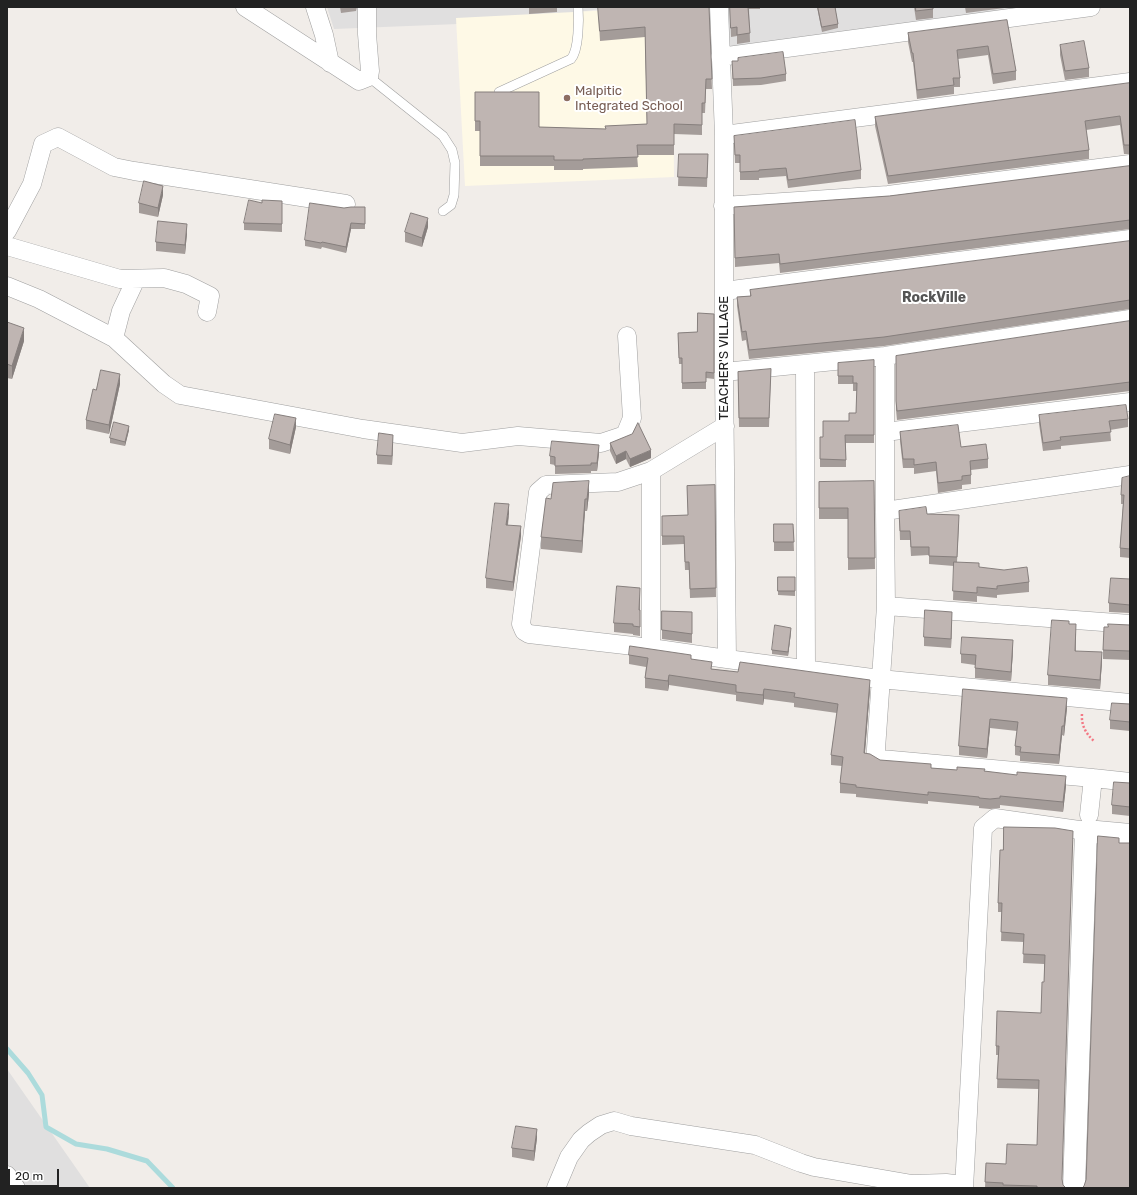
<!DOCTYPE html>
<style>
body{margin:0}
#map{position:relative;width:1137px;height:1195px;overflow:hidden;background:#f1ede9;font-family:Rubik,sans-serif}
canvas{display:block}
.frame{position:absolute;inset:0;border:8px solid #222;pointer-events:none}
.scale{position:absolute;left:8px;top:1169px;width:51px;height:18px;box-sizing:border-box;border:2px solid #222;border-top:0;padding-left:5px;font-size:12px;line-height:14px;white-space:nowrap;color:#222;-webkit-text-stroke:3px #fff;paint-order:stroke}
</style>
<div id="map">
<canvas width="1137" height="1195"></canvas>
<div class="frame"></div>
<div class="scale">20 m</div>
</div>
<script>
const ctx = document.querySelector('canvas').getContext('2d');
ctx.lineJoin = 'round';
function fillPath(path, color) { ctx.fillStyle = color; ctx.fill(path, 'evenodd'); }
function strokePath(path, color, width, dash) { ctx.strokeStyle = color; ctx.lineWidth = width; ctx.lineCap = dash ? 'butt' : 'round'; ctx.setLineDash(dash || []); ctx.stroke(path); }
function drawText(font, color, halo, rows, align = 'center') {
  ctx.font = font + ' Rubik,sans-serif'; ctx.lineWidth = 4; ctx.setLineDash([]); ctx.textBaseline = 'middle'; ctx.strokeStyle = halo; ctx.fillStyle = color; for (const [text, x, y, turn = 0] of rows) {
    ctx.save(); ctx.translate(x, y); ctx.rotate((+turn || 0) * Math.PI / 180); ctx.textAlign = isNaN(turn) ? turn : align; if (halo) ctx.strokeText(text, 0, 0); ctx.fillText(text, 0, 0); ctx.restore();
  }
}
fillPath(new Path2D(`
 M327,7h714l-314,44 -3,-43 -45,3 -62,-4 -102,13 -32,3 -149,6z
 M7,1069l83,119h-83z`), '#e0dfdf');
fillPath(new Path2D(`
 M672,7l2,170 -209,9 -9,-168z`), '#fef9e6');
strokePath(new Path2D(`
 M7,1049l21,24 14,22 4,32 30,17 31,5 40,12 26,27`), '#acdbdc', 5);
const service = new Path2D(`
 M369,77l74,59 9,14 3,13 -1,32 -3,10 -8,6
 M499,92l72,-33c8,-9 8,-40 7,-52`);
const minor = new Path2D(`
 M245,7l114,74 10,-4 1,-6 -3,-37v-27
 M315,7l9,28 6,28
 M719,7l5,128v237l3,287
 M720,57l371,-50
 M724,135l406,-53
 M723,206l165,-11 242,-31
 M7,231l25,-47 11,-40 15,-7 56,30 20,4 212,33
 M7,246l113,33 44,-1 22,6 24,12 -3,16
 M7,286l32,13 75,39 7,-27 15,-32
 M724,291l406,-52
 M114,338l50,46 16,11 183,34 99,14 56,-7 83,7 24,-8 7,-17 -5,-82
 M885,356v155l1,95 -10,143v6l5,4 212,19 37,4
 M805,364l1,304
 M724,372l161,-16 245,-37
 M725,426l-74,45 -33,11 -72,3 -8,7 -17,132 3,7 5,3 122,14 76,11 153,20 250,24
 M885,432l245,-30
 M885,511l245,-36
 M886,606l244,18
 M651,648v-177
 M1089,815l4,-37
 M7,1175l9,13
 M556,1188l13,-31 12,-17 8,-7 12,-8 13,-4 17,5 124,19 46,18 13,4 98,17 34,-1 18,2
 M964,1188l19,-360 12,-10 91,13`);
const tertiary = new Path2D(`
 M1074,1188l12,-357 44,4`);
strokePath(service, '#9f9f9f', 10);
strokePath(minor, '#9f9f9f', 19);
strokePath(tertiary, '#9f9f9f', 23);
strokePath(new Path2D(`
 M1082,714c-1,11 4,20 12,27`), '#f37884', 2.5, [2, 2]);
strokePath(service, '#fff', 9);
strokePath(minor, '#fff', 18);
strokePath(tertiary, '#fff', 22);
fillPath(new Path2D(`
 M340,7h17l-1,4 -15,2z
 M529,7h28v5l-28,2z
 M598,7h111l3,82h-6l-1,24h-3v22l-28,-1v21h-37l1,12 -55,2v1h-29v-4h-74v-35h-5v-39l64,35 66,2 42,-5 -2,-87 -45,4z
 M730,7h30v2h-11l1,33 -13,2v-8l-6,1z
 M817,7h18l3,17v4l-16,4z
 M914,7h19v11l-17,2z
 M965,7h47l-46,6z
 M1007,20l9,51v9l-23,4 -5,-29 -30,4 2,19v9h-6v7l-37,5 -4,-37h-1l-4,-20v-9z
 M1060,45l29,23v9l-24,3 -5,-25z
 M732,61l54,13v7l-25,4 -28,1z
 M1130,83v71h-6l-4,-29 -34,5 3,20v9l-201,25 -13,-58v-9z
 M734,136l127,34v9l-73,9 -2,-12 -27,2v2h-19v-17h-5z
 M679,154h29l-1,33 -29,-1z
 M1130,166v63l-350,44 -1,-10 -44,4 -1,-60 155,-11z
 M163,195l-5,22 -19,-4v-10z
 M282,201v31l-38,-2v-7l18,-20z
 M365,207v22h-14l-5,24 -24,-6 -1,2 -16,-3v-6l39,-32z
 M428,227l-6,20 -17,-5v-10z
 M187,233l-2,21 -29,-3v-9z
 M1130,241v68l-246,37 -135,13 -3,-19 -4,1 -5,-35v-9l13,-1v-6z
 M714,314v65l-8,-1v11h-24v-25h-3l-1,-31 19,-1z
 M1130,321v70l-233,29 -1,-10v-54z
 M7,322l17,19 -12,38 -5,-1z
 M874,360v83h-28v24h-26v-30h3l26,-16 7,-8 1,-22h-4v-7h-15v-21z
 M771,369l-2,58h-30l-1,-55z
 M120,384l-11,50 -23,-5v-9l10,-30z
 M1039,415l89,4v8l-18,3 1,11 -50,5v3l-18,2 -4,-27z
 M296,427l-6,27 -21,-5v-10z
 M129,430l-4,16 -15,-3v-5z
 M900,432l61,15 27,12v9l-17,2v14l-9,1v4l-24,4 -2,-22 -22,3v-6h-11l-3,-27z
 M610,443l41,15 -21,9 -4,-8 -10,5 -6,-13z
 M393,444l-1,21 -15,-1v-9z
 M599,453l-2,18h-6v2l-36,1v-9l-5,-1v-8z
 M1130,476v82l-10,-1v-9l3,-44h-2v-9z
 M874,481l1,88 -27,1v-51h-29v-37z
 M715,485l1,112 -26,1 -1,-28h-4l-1,-26 -22,1v-29l26,-1 -1,-29z
 M589,494l-2,17h-2l-3,42 -41,-4v-12l10,-38z
 M899,511l28,3 32,10 -2,38 72,20v10l-32,3v3l-20,-2v6l-24,-2 1,-34 -25,-2v-9l-18,1 -1,-16h-10z
 M509,514l-1,11 13,11 -8,55 -27,-3v-10z
 M774,524h19l1,27h-20z
 M778,577h17v19l-17,-1z
 M1130,579v34l-21,-1v-9z
 M640,598v38l-7,-1v-1l-19,-2v-9z
 M662,611l30,1v31l-30,-4z
 M952,621l-1,27 -27,-2v-9z
 M1069,624l7,10v17l26,10 -2,28 -52,-4v-10z
 M1130,625v35l-27,-1v-9l5,-23z
 M791,632l-3,24 -16,-2v-4z
 M1013,649l-2,32 -36,-3v-13l-14,-2v-9z
 M629,655l62,4 21,10 158,20 -5,64 15,7 51,8 26,2 28,1 81,15 -3,26 -63,-7v3l-10,1 -11,-1v-2l-51,-5v3l-72,-7v-3l-16,-1v-10l2,-17 -11,-1v-10l6,-42 -43,-6v-4l-30,-4 -1,6 -27,-4v-6l-67,-10 -1,6 -23,-3v-10l1,-11 -17,-3z
 M963,689l104,19 -3,28 -2,-1 -3,29 -39,-3v-5l-5,-1v-9l2,-15 -27,-3 -3,30 -28,-3v-9z
 M1130,704v27l-20,-2v-9z
 M1130,783v33l-18,-2v-9z
 M1055,828l7,352 1,5 3,3h-81l1,-25 20,1 31,-19 2,-56 -42,-1 1,-33h-2v-9l45,-33 3,-31v-18l-21,-1 1,-21 -23,-1 1,-29h-4v-9l5,-53z
 M537,1138l-3,23 -22,-4v-9z`), '#a49c99');
fillPath(new Path2D(`
 M163,186v9l-5,22v-9z
 M428,218v9l-6,20v-9z
 M351,223v6l-5,24v-6z
 M187,224v9l-2,21v-9z
 M24,328v13l-12,38v-13z
 M120,374v10l-11,50v-9z
 M296,418v9l-6,27v-9z
 M129,426v4l-4,16v-4z
 M393,435v9l-1,21v-9z
 M599,445v8l-2,18v-8z
 M651,450v8l-21,9v-8z
 M626,451v8l-10,5v-8z
 M589,481v13l-2,17v-12z
 M585,499v12l-3,42v-12z
 M509,504v10l-3,20v-9z
 M521,526v10l-8,55v-9z
 M952,612v9l-1,27v-9z
 M791,628v4l-3,24v-4z
 M1013,640v9l-2,32v-9z
 M1102,652v9l-2,28v-9z
 M669,675v10l-1,6v-10z
 M870,680v9l-6,74v-10z
 M764,689v10l-1,6v-10z
 M1067,698v10l-3,28v-10z
 M990,719v9l-3,30v-9z
 M1062,726v9l-3,29v-9z
 M1066,776v10l-3,26v-10z
 M537,1129v9l-3,23v-10z`), '#867f7d');
const building = new Path2D(`
 M598,7h111l3,72h-6l-1,24h-3v22l-28,-1v21h-37l1,12 -55,2v1h-29v-4h-74v-35h-5v-29h64v35l67,2 -1,-3 42,-2 -2,-97 -45,4z
 M730,7h18l2,26 -13,2v-8l-6,1z
 M818,7h17l3,17 -16,3z
 M916,7h17v2l-17,2z
 M1007,20l9,51 -23,3 -5,-28 -31,4 3,28h-7l1,7 -37,5 -4,-37h-1l-4,-20z
 M1084,41l5,27 -24,3 -5,-26z
 M783,52l3,22 -25,4 -28,1 -1,-18h6v-3z
 M1130,83v62h-6l-4,-29 -35,5 4,29 -201,26 -13,-59z
 M855,120l6,50 -73,10 -2,-12 -27,2v1l-19,1v-17h-5l-1,-19z
 M679,154h29l-1,24 -29,-1z
 M1130,166v54l-350,44 -1,-10 -44,4 -1,-51 155,-11z
 M144,181l19,5 -5,22 -19,-5z
 M249,200l13,3v-3l20,1v23l-38,-1z
 M310,203l34,5 7,-1h14v17l-14,-1 -5,24 -24,-5 -1,1 -16,-3z
 M411,213l17,5 -6,20 -17,-6z
 M158,221l29,3 -2,21 -29,-3z
 M1130,241v59l-246,37 -135,13 -3,-19 -4,1 -5,-35 14,-1 -1,-6z
 M698,313l16,1v59l-8,-1v10l-24,1v-25h-3l-1,-25 19,-1z
 M1130,321v61l-233,29 -1,-10v-45z
 M7,322l17,6 -12,38 -5,-2z
 M874,360v75h-29l1,25 -26,-1v-22h3v-16h26v-8h7l1,-30h-4v-7h-15v-13z
 M771,369l-2,49h-30l-1,-46z
 M101,370l19,4 -11,51 -23,-5 7,-31 3,1z
 M1126,405l2,14 -19,2 2,11 -51,5 1,3 -18,3 -4,-28z
 M275,414l21,4 -6,27 -21,-6z
 M114,422l15,4 -4,16 -15,-4z
 M638,423l13,27 -21,9 -4,-8 -10,5 -6,-13 22,-9z
 M958,425l3,22 25,-3 2,15 -18,2 1,14 -9,1v4l-24,3 -2,-21 -22,3v-6h-11l-3,-27z
 M379,433l14,2 -1,21 -15,-1z
 M552,441l47,4 -2,18h-6v2l-36,1v-9l-5,-1z
 M1130,476v73l-10,-1 4,-53h-3l1,-17z
 M589,481l-2,18h-2l-3,42 -41,-4 5,-39 5,1 2,-16z
 M874,481l1,77h-27v-50h-29v-26z
 M715,485l1,103 -26,1 -1,-27h-4l-1,-26h-22v-20l26,-1 -1,-29z
 M495,503l14,1 -3,21 15,1 -8,56 -27,-4z
 M926,507l1,7 32,1 -2,42 -28,-1v-9h-18l-1,-16h-10l-1,-20z
 M774,524h19l1,18h-20z
 M954,562l25,1v4l25,3 23,-3 2,15 -32,4v3l-20,-2v6l-24,-2z
 M778,577h17v14h-17z
 M1111,578l19,1v26l-21,-2z
 M617,586l23,2 -1,22h1v17l-7,-1v-2l-19,-1z
 M925,610l27,2 -1,27 -27,-2z
 M662,611l30,1v22l-30,-4z
 M1052,620l17,1v3h7l-1,27 27,1 -2,28 -52,-5z
 M1108,624l22,1v26l-27,-1 1,-23h4z
 M775,625l16,3 -3,24 -16,-2z
 M962,637l51,3 -2,32 -36,-4 1,-13 -15,-1z
 M630,646l61,9v4l21,3 -1,7 27,3 2,-10 130,18 -6,73 6,1 10,6 51,4v4l26,2v-3l28,2 -1,2 33,4v-3l49,4 -3,26 -63,-6v2l-10,1 -11,-1v-1l-51,-5v3l-72,-8v-2l-16,-2 3,-26 -12,-2 7,-51 -44,-7 1,-4 -31,-4 -1,6 -27,-3v-7l-67,-10 -1,6 -23,-3 3,-20 -19,-3z
 M963,689l104,9 -3,28h-2l-3,29 -39,-3 1,-5 -6,-1 3,-24 -28,-3 -3,30 -28,-3z
 M1112,703l18,1v18l-20,-2z
 M1114,782l16,1v24l-18,-2z
 M1004,827l51,1 18,3 -11,348 1,6 3,3h-29v-2l-34,-1v-2l-18,-1 1,-19 20,1 1,-20 30,1 2,-65 -42,-1 2,-33h-3l1,-35 44,2 1,-31h2l1,-27 -22,-1 1,-20 -23,-2 1,-29h-4l2,-53h3z
 M1098,836l21,2v5h11v345h-48l2,-2 2,-6z
 M516,1126l21,3 -3,22 -22,-3z`);
fillPath(building, '#bfb5b2');
strokePath(building, '#867f7d', 1);
for (const [x, y, r, color] of [
 [567,98,4,"#8d6e63"]
]) { const dot = new Path2D(); dot.arc(x, y, r, 0, 2 * Math.PI); ctx.fillStyle = color; ctx.fill(dot); strokePath(dot, '#fff', 1.5); }
drawText('13px', '#785e54', '#fff', [
 ["Malpitic",575,91],
 ["Integrated School",575,106]
], 'left');
drawText('13px', '#222', '#fff', [
 ["TEACHER'S VILLAGE",724,358,-90]
]);
drawText('bold 14px', '#555', '#fff', [
 ["RockVille",934,298]
]);
</script>
